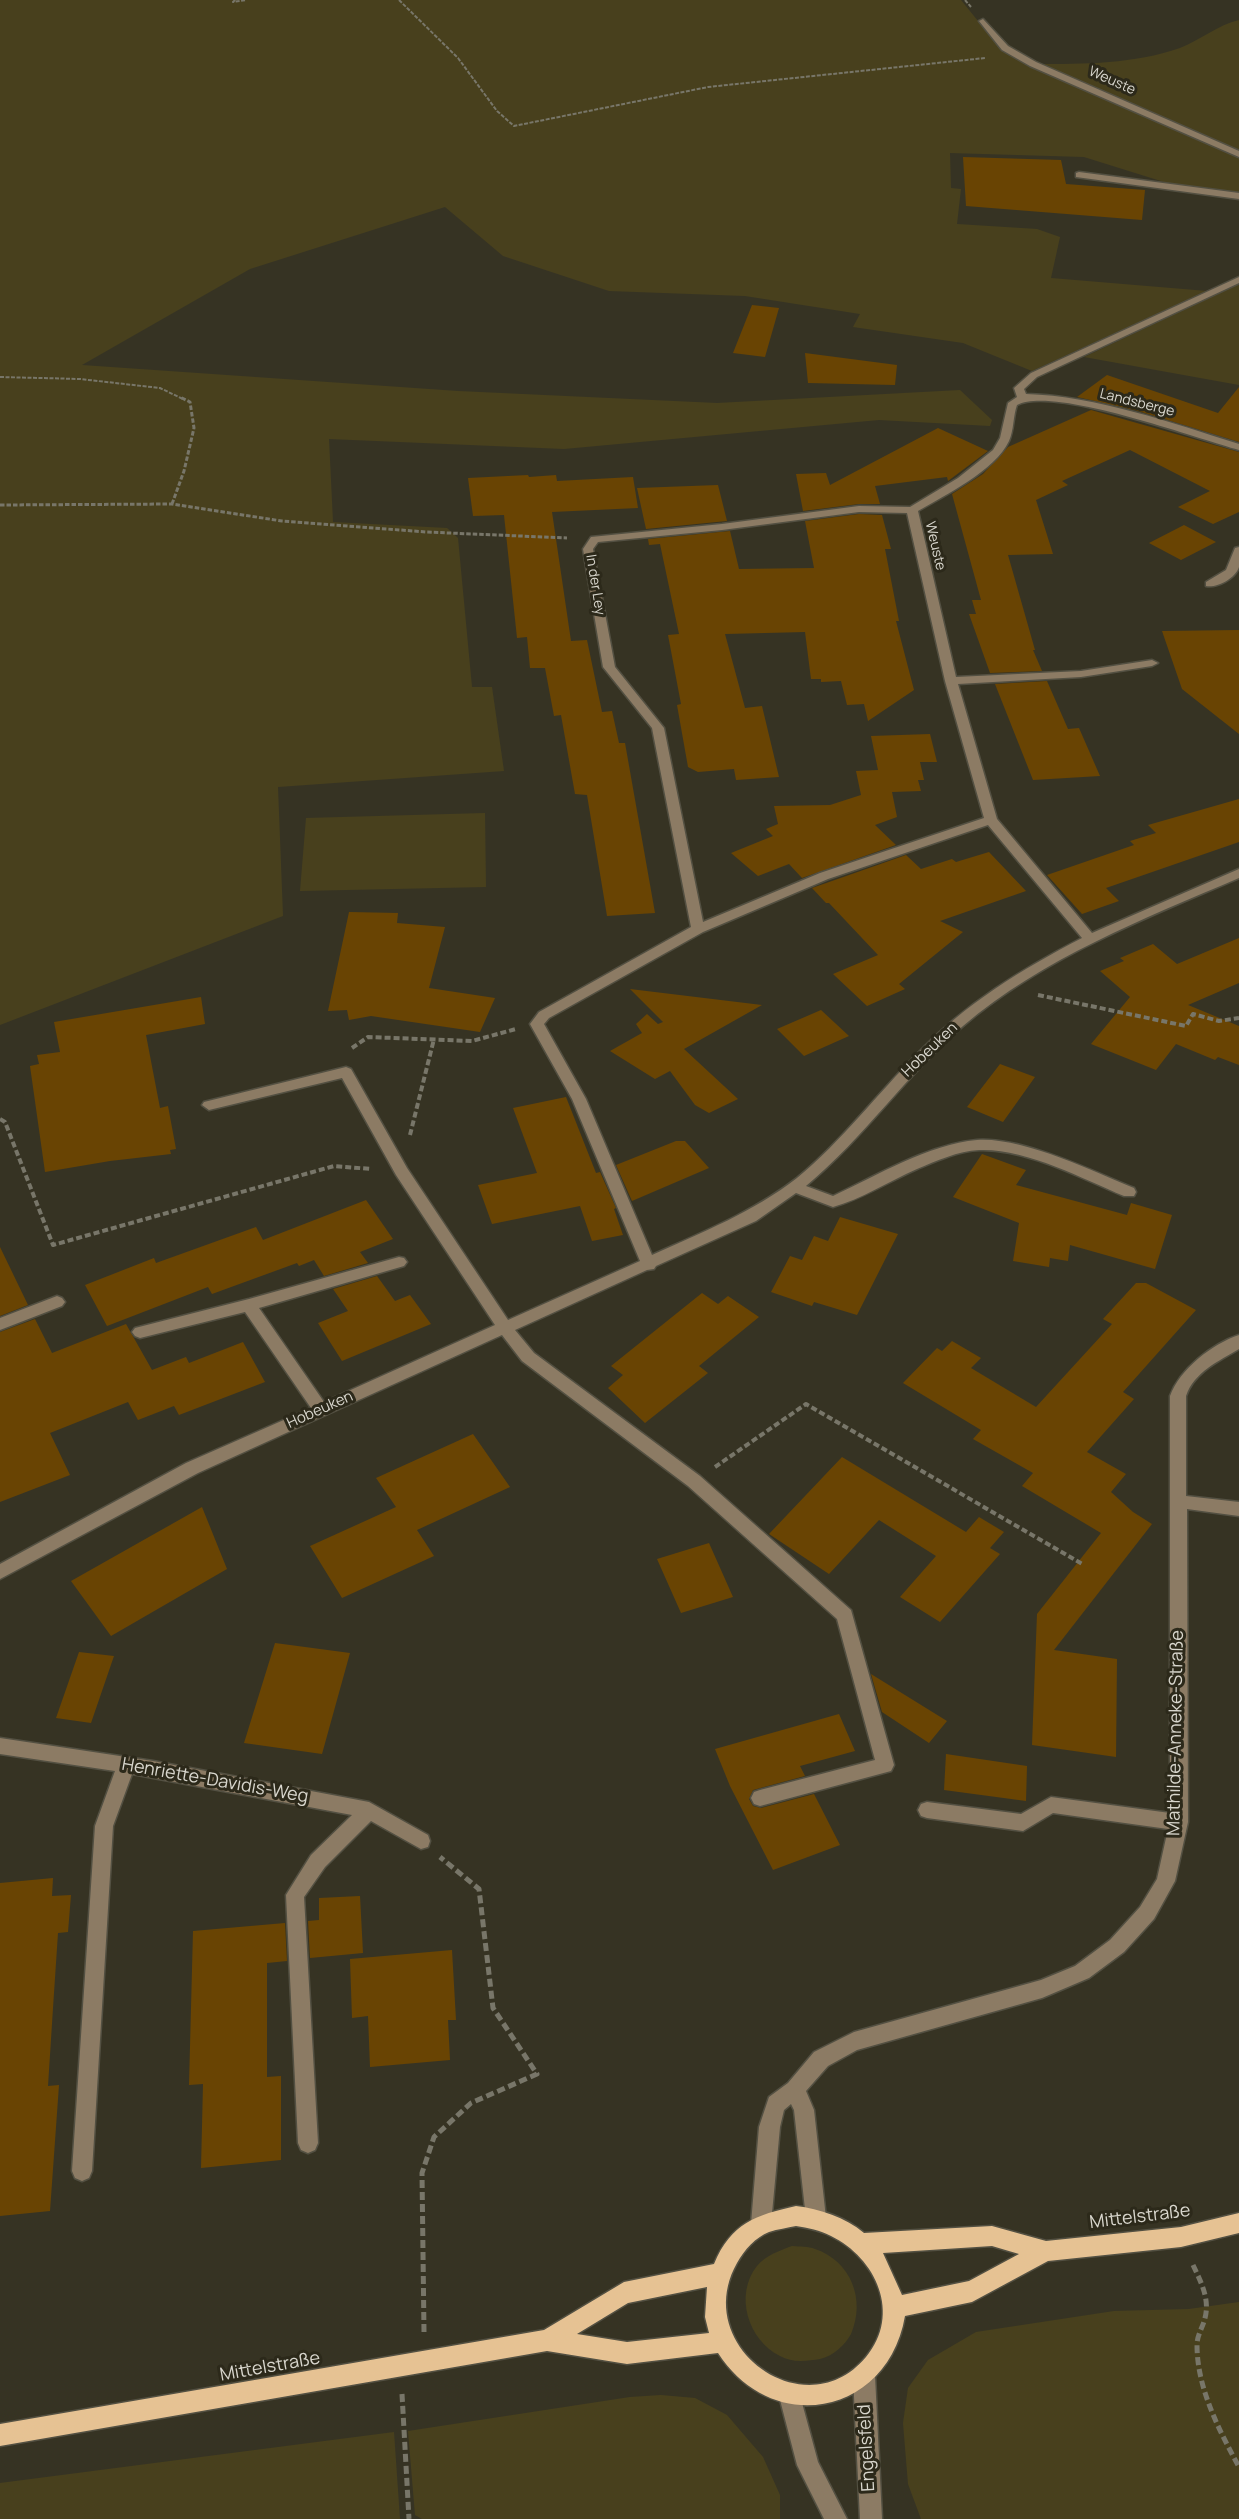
<!DOCTYPE html>
<meta charset="utf-8">
<style>
body{margin:0}
canvas{display:block;background:#363323}
</style>
<canvas width="1239" height="2519"></canvas>
<script>
const ctx = document.querySelector('canvas').getContext('2d');
ctx.lineJoin = 'round';
function fillPath(path, color) { ctx.fillStyle = color; ctx.fill(path, 'evenodd'); }
function strokePath(path, color, width, dash) { ctx.strokeStyle = color; ctx.lineWidth = width; ctx.lineCap = dash ? 'butt' : 'round'; ctx.setLineDash(dash || []); ctx.stroke(path); }
function drawText(font, color, halo, rows, align = 'center') {
  ctx.font = font + ' Manrope,sans-serif'; ctx.lineWidth = 6; ctx.setLineDash([]); ctx.textBaseline = 'middle'; ctx.strokeStyle = halo; ctx.fillStyle = color; for (const [text, x, y, turn = 0] of rows) {
    ctx.save(); ctx.translate(x, y); ctx.rotate((+turn || 0) * Math.PI / 180); ctx.textAlign = isNaN(turn) ? turn : align; if (halo) ctx.strokeText(text, 0, 0); ctx.fillText(text, 0, 0); ctx.restore();
  }
}
fillPath(new Path2D(`
 M0,0h961l38,47 31,18 209,91v38l-59,-7 -96,-30 -134,-4 1,35 10,1 -4,35 80,5 23,8 -9,41 156,13 -175,80 -69,-28 -110,-16 7,-13 -115,-18 -136,-5 -106,-35 -58,-49 -195,62 -168,96 376,26 259,12 243,-13 32,30 -2,6 -111,-6 -315,29 -235,-10 4,83 114,6 11,10 14,149h20l12,84 -226,16 5,129 -283,109z
 M1239,20v131l-202,-87c48,0 97,0 143,-16 20,-8 38,-23 59,-28z
 M1239,284v101l-155,-28z
 M485,813l1,74 -186,4 6,-73z
 M792,2246c8,1 16,0 23,3 36,12 51,51 36,85 -6,11 -18,22 -31,25 -13,2 -28,4 -40,-3 -32,-16 -46,-61 -23,-90 9,-11 22,-15 35,-20z
 M1239,2302v217h-318l-13,-35 -5,-61 5,-35 20,-28 48,-28 138,-21 75,-2z
 M661,2395l34,3 32,17 36,42 17,38v24h-358l-7,-4 -7,-84 222,-34z
 M394,2432l6,87h-400v-36z`), '#48401d');
fillPath(new Path2D(`
 M963,157l98,3 5,24 79,6 -3,30 -176,-14z
 M752,305l27,3 -14,49 -32,-4z
 M805,353l92,12 -2,20 -87,-2z
 M1107,375l111,38 21,-26v55l-104,-32 -58,-13z
 M1091,410l148,42v60l-26,12 -35,-17 32,-16 -80,-41 -68,31 6,4 -32,15 17,54 -45,1 27,95h-2l9,21 -52,2 -21,-59h7l-4,-14h9l-29,-106 31,-20 25,-27z
 M938,428l50,23 -40,30 -1,-4 -72,9 5,18h-21l-56,7 -7,-37 30,-1 4,12z
 M528,475l1,2 27,-2 1,6 76,-4 5,31 -86,4 19,129 16,-1 15,72 10,-1 7,32h6l30,170 -48,3 -20,-121 -12,-1 -14,-79 -7,1 -9,-48h-15l-3,-31 -10,1 -13,-123 -31,1 -5,-38z
 M718,485l9,36 -81,8 -9,-41z
 M859,514l23,1 9,34h-6l14,72h-3l18,69 -46,31 -4,-17 -17,1 -6,-24 -20,1v-3h-10l-6,-47 -80,2 20,74 17,-2 17,71 -43,3 -2,-11 -36,3 -10,-5 -11,-62 4,-1 -13,-69 11,-1 -19,-90 -11,1 -1,-6 82,-8 9,38 75,-1 -9,-47z
 M1184,525l32,17 -35,18 -32,-17z
 M1239,630v104l-57,-45 -20,-58z
 M1047,681l21,48 11,-1 21,48 -67,4 -38,-96z
 M930,734l7,28h-17l4,18h-6l3,11 -29,1 5,25 -22,8 21,20 -94,33 -13,-14 -31,12 -27,-23 42,-17 -7,-7 12,-5 -4,-18 56,-1 31,-10 -5,-24 22,-1 -7,-34z
 M1239,799v43l-133,46 13,13 -37,13 -35,-39 87,-30 -4,-4 26,-8 -8,-8z
 M989,852l37,39 -86,30 23,11 -64,52 6,5 -38,17 -34,-32 45,-19 -49,-52h-3l-14,-15 94,-33 15,14 31,-10 4,3z
 M349,912l49,1 -1,10 48,4 -16,61 66,10 -15,34 -109,-16 -22,4 -2,-10 -19,1z
 M1239,938v45l-51,22 51,21v39l-21,-8 -3,3 -39,-16 -20,26 -65,-26 39,-47 -30,-26 24,-10 -4,-3 33,-14 24,20z
 M630,989l132,16 -78,44 54,50 -29,14 -14,-8 -25,-34 -15,8 -45,-28 32,-18 -6,-9 11,-10 11,10 5,-2z
 M201,997l4,27 -59,11 14,73 8,-2 8,43 -6,1 1,4 -61,7 -65,11 -15,-106 9,-2 -2,-9 23,-3 -6,-30z
 M821,1010l28,26 -45,20 -27,-27z
 M1000,1064l35,13 -32,45 -36,-15z
 M566,1097l30,76 4,-1 16,36 -2,1 9,26 -31,6 -12,-35 -88,18 -14,-39 59,-12 -24,-65z
 M676,1141h9l24,27 -77,33 -16,-36z
 M982,1154l44,16 -10,15 111,30 4,-12 41,12 -17,54 -85,-24 -2,16 -18,-3 -1,9 -36,-6 6,-38 -66,-26z
 M366,1200l27,39 -33,13 8,11 -44,13 -10,-16 -15,6 -2,-3 -85,31 -4,-7 -101,39 -22,-41 69,-27 2,5 100,-36 7,13z
 M840,1217l58,17 -41,81 -43,-13 -2,4 -41,-14 19,-36 12,4 12,-24 14,5z
 M0,1247l28,58 -28,11z
 M377,1276l18,25 15,-6 21,29 -89,37 -24,-38 30,-12 -15,-22z
 M1136,1283h10l50,27 -73,82 11,7 -47,53 39,22 -15,18 22,20 19,12 -98,126 63,9 -1,98 -84,-12 5,-131 64,-81 -79,-47 11,-13 -60,-34 8,-9 -78,-47 34,-35 5,3 10,-10 29,17 -10,10 65,39 76,-83 -9,-5z
 M702,1293l16,11 10,-8 31,21 -60,49 9,7 -63,50 -37,-35 15,-13 -12,-9z
 M35,1319l17,34 74,-29 26,46 34,-13 3,6 54,-21 22,40 -86,33 -5,-9 -36,14 -10,-18 -78,31 20,42 -70,27v-170z
 M473,1434l37,53 -93,43 17,26 -92,42 -32,-52 86,-39 -20,-29z
 M842,1457l124,75 13,-15 25,15 -14,16 10,6 -60,68 -40,-25 36,-41 -57,-36 -50,54 -60,-40z
 M202,1507l25,62 -116,67 -40,-55z
 M709,1543l24,54 -52,16 -24,-54z
 M275,1643l75,10 -28,101 -78,-11z
 M79,1652l35,4 -23,67 -35,-5z
 M871,1674l76,47 -18,22 -47,-31z
 M839,1714l16,37 -55,15 5,10 -52,14 -4,9 4,7 8,2 53,-14 26,51 -67,25 -43,-84 -15,-37z
 M946,1754l81,12 -1,35 -82,-11z
 M53,1878l-1,18 19,-1 -3,37 -10,1 -5,75 -5,78 11,-1 -9,126 -50,5v-333z
 M360,1896l3,57 -53,5 -2,-37 11,-1v-22z
 M285,1923l2,38 -20,2v114l14,-1v84l-80,8 2,-84 -14,1 4,-154z
 M452,1950l4,70h-8l2,40 -80,7 -2,-51 -16,2 -2,-59z`), '#694403');
const minor = new Path2D(`
 M983,19l25,27 28,16 203,89v6l-209,-91 -28,-16 -23,-29z
 M1079,172l160,21v6l-163,-22v-4z
 M1239,277v6l-202,94 -13,12 2,5c71,2 146,29 213,50v6c-45,-12 -185,-64 -222,-45 -4,11 -3,25 -8,36 -14,30 -64,54 -91,70l38,166 125,-6 71,-11 6,3 -6,3 -71,11 -123,7 39,135 95,114 147,-64v9c-96,41 -196,80 -276,148 -57,49 -99,112 -157,160l27,10c43,-20 96,-52 144,-56 46,-3 115,31 157,48l2,4 -2,4h-10c-43,-18 -99,-48 -145,-46 -21,1 -43,11 -62,19 -28,12 -55,30 -84,38l-37,-14 -40,28 -100,45 -2,3 -7,1 -132,60 19,23 166,123 151,134 43,155 -3,6 -131,35 -6,-2 -3,-6 3,-6 6,-2 115,-30 -38,-141 -149,-133 -166,-125 -20,-26 -304,138 -198,106v-15l186,-101 125,-55 -66,-96 -105,26 -5,-2 -3,-4 3,-4 114,-29 150,-42 5,1 3,4 -3,4 -145,42 65,94 171,-77 -99,-150 -54,-97 -133,32 -7,-5 2,-3 142,-35 5,2 56,99 101,152 132,-59 -68,-162 -42,-75 9,-12 152,-85 -39,-199 -49,-61 -20,-118 8,-12 131,-13 137,-18 51,1 48,-29 35,-28 7,-12 8,-35 9,-6 -3,-9 17,-15zM859,512l48,1 38,168 39,137 -164,55 -117,49 -39,-194 -49,-61 -22,-118 5,-7 124,-12zM988,825l94,113c-60,31 -117,66 -164,115 -41,41 -76,88 -121,125 -44,34 -94,54 -145,77l-66,-156 -42,-75 5,-6 154,-86 125,-53z
 M1239,547c0,6 0,14 0,20 -4,12 -22,21 -33,19v-4l20,-12 9,-22z
 M57,1296l5,2 3,4 -3,4 -62,24v-12z
 M1239,1335v14c-20,12 -45,23 -53,47v100l53,6v14l-52,-7 1,313 -13,59 -21,38 -30,33 -35,26 -47,20 -185,52 -29,16 -22,25 8,19 12,108 -3,7 -7,3 -7,-3 -3,-7 -12,-108 -3,-6 -7,6 -4,17 -9,97 -3,7 -7,3 -7,-3 -3,-7 8,-97 10,-30 19,-14 26,-31 40,-20 187,-52 34,-14 35,-26 30,-33 17,-28 11,-50 -115,-16 -30,18 -96,-13 -6,-2 -3,-6 3,-6 6,-2 94,12 30,-17 119,16v-417c10,-27 42,-52 69,-61z
 M0,1738l153,23 216,41 59,33 2,6 -2,6 -7,2 -50,-28 -46,46 -21,30 14,246 -3,7 -7,3 -7,-3 -3,-7 -12,-248 25,-40 41,-40 -220,-41 -19,52 -21,345 -3,7 -7,3 -7,-3 -3,-7 23,-345 20,-55 -115,-17z
 M864,2365l8,3 3,8 7,143h-22l-7,-143 3,-8z
 M790,2385l8,3 20,74 29,57h-23l-27,-54 -18,-69 3,-8z`);
const major = new Path2D(`
 M796,2206c24,3 49,11 68,27l128,-7 54,15 135,-14 58,-14v20l-58,14 -133,14 -76,41 -67,14c-17,99 -132,122 -187,37l-91,11 -80,-13 -547,95v-22l544,-94 80,-48 90,-18c17,-41 42,-49 82,-58zM796,2226c12,2 24,4 35,10 45,22 71,78 35,121 -61,73 -176,-11 -129,-94 7,-13 19,-26 32,-31 9,-3 18,-4 27,-6zM992,2246l27,8 -50,27 -67,14 -19,-42zM707,2287l-2,30 4,16 -82,9 -50,-8 51,-31z`);
strokePath(minor, '#535042', 3);
strokePath(major, '#535042', 3);
strokePath(new Path2D(`
 M235,0l-2,2 13,-2
 M399,0l59,58 39,53 17,15 194,-39 277,-29
 M965,0l6,7
 M0,377l80,2 80,9 23,11`), '#787669', 2, [4, 1.5]);
strokePath(new Path2D(`
 M172,504l12,-33 10,-43 -4,-26 -10,-5
 M0,505l172,-1 110,17 144,11 141,6`), '#787669', 3, [4.5, 2]);
strokePath(new Path2D(`
 M1038,995l148,31 7,-12 26,7 20,-3
 M352,1048l16,-11 104,4 44,-12
 M0,1119l5,3 48,123 281,-79 37,3
 M410,1135l24,-96
 M715,1467l91,-63 278,161`), '#787669', 4, [6, 3]);
strokePath(new Path2D(`
 M1193,2265c8,17 17,34 12,53 -2,9 -8,17 -8,27 0,43 22,85 42,122
 M424,2332l-2,-159 12,-36 37,-34 66,-29 -44,-66 -14,-119 -39,-32
 M402,2394l7,125`), '#787669', 5, [8, 4]);
fillPath(minor, '#8c7b64');
fillPath(major, '#e6c293');
drawText('14px', '#d8d6cd', '#2c291a', [
 ["Weuste",1112,81,24],
 ["Landsberge",1137,403,14],
 ["Weuste",935,546,77],
 ["In der Ley",595,585,81]
]);
drawText('15px', '#d8d6cd', '#2c291a', [
 ["Hobeuken",930,1050,-44],
 ["Hobeuken",320,1410,-24]
]);
drawText('18px', '#d8d6cd', '#2c291a', [
 ["Mathilde-Anneke-Straße",1176,1733,-89],
 ["Henriette-Davidis-Weg",215,1781,10],
 ["Mittelstraße",1140,2217,-7],
 ["Mittelstraße",270,2367,-10],
 ["Engelsfeld",867,2448,-93]
]);
</script>
